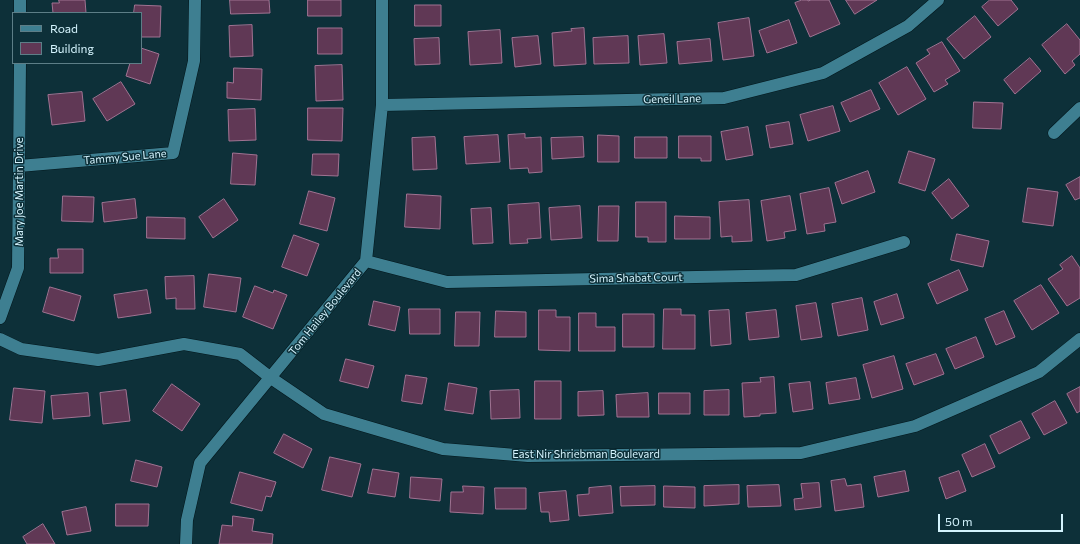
<!DOCTYPE html>
<style>
body{margin:0}
#map{position:relative;width:1080px;height:544px;overflow:hidden;background:#0d3039;font-family:Commissioner,sans-serif}
canvas{display:block}
.legend{position:absolute;left:12px;top:12px;width:130px;height:52px;box-sizing:border-box;background:#0d3039;border:1px solid #5d7e87;margin:0;padding:5px 7px;list-style:none;font-size:12px;color:#d4f3fd}
.legend li{display:flex;align-items:center;gap:8px;height:20px}
.legend b{width:20px;border:1px solid #5d7e87}
.scale{position:absolute;left:938px;top:514px;width:125px;height:18px;box-sizing:border-box;border:2px solid #d4f3fd;border-top:0;padding-left:5px;font-size:12px;line-height:14px;white-space:nowrap;color:#d4f3fd;-webkit-text-stroke:3px #0d3039;paint-order:stroke}
</style>
<div id="map">
<canvas width="1080" height="544"></canvas>
<ul class="legend">
<li><b style="height:5px;background:#3e7f91"></b>Road</li>
<li><b style="height:11px;background:#603855"></b>Building</li>
</ul>
<div class="scale">50 m</div>
</div>
<script>
const ctx = document.querySelector('canvas').getContext('2d');
ctx.lineJoin = 'round';
function fillPath(path, color) { ctx.fillStyle = color; ctx.fill(path, 'evenodd'); }
function strokePath(path, color, width, dash) { ctx.strokeStyle = color; ctx.lineWidth = width; ctx.lineCap = dash ? 'butt' : 'round'; ctx.setLineDash(dash || []); ctx.stroke(path); }
function drawText(font, color, halo, rows, align = 'center') {
  ctx.font = font + ' Commissioner,sans-serif'; ctx.lineWidth = 3; ctx.setLineDash([]); ctx.textBaseline = 'middle'; ctx.strokeStyle = halo; ctx.fillStyle = color; for (const [text, x, y, turn = 0] of rows) {
    ctx.save(); ctx.translate(x, y); ctx.rotate((+turn || 0) * Math.PI / 180); ctx.textAlign = isNaN(turn) ? turn : align; if (halo) ctx.strokeText(text, 0, 0); ctx.fillText(text, 0, 0); ctx.restore();
  }
}
const building = new Path2D(`
 M59,0h26l1,13h-33l-1,-10h7z
 M230,0h39l1,13 -39,1z
 M308,0h33v16h-33z
 M802,0h6v1l3,-1h18l11,24 -30,13 -15,-34z
 M846,0h31l-22,14z
 M990,0h21l7,9 -20,17 -16,-19z
 M135,5l26,1 -1,31h-19v-24h-7z
 M415,5h26v21h-26z
 M975,16l16,21 -27,22 -17,-20z
 M749,18l5,38 -31,4 -5,-37z
 M789,20l8,23 -30,10 -8,-22z
 M1067,24l13,16v14l-8,7 3,4 -10,9 -23,-29z
 M252,25l1,31 -23,1 -1,-31z
 M318,28h24v26h-24z
 M584,28l2,36 -32,2 -2,-33 20,-2 -1,-2z
 M500,30l2,33 -32,2 -2,-33z
 M664,34l3,29 -27,2 -2,-29z
 M538,36l3,28 -26,3 -3,-29z
 M628,36l1,27 -35,1 -1,-26z
 M439,38l1,26 -25,1 -1,-26z
 M710,39l2,22 -33,3 -2,-22z
 M942,42l18,29 -15,9 3,4 -14,8 -18,-29 14,-9 -3,-4z
 M141,48l18,6 -9,30 -24,-8 4,-13h11z
 M1030,58l11,13 -26,23 -11,-14z
 M342,65l1,35 -27,1 -1,-35z
 M907,67l19,32 -28,16 -19,-32z
 M234,68l28,1 -1,31 -34,-2v-16l6,1z
 M121,82l14,22 -28,17 -14,-22z
 M871,90l9,19 -30,13 -9,-19z
 M82,92l3,29 -33,4 -4,-30z
 M974,102l29,1 -2,26 -28,-1z
 M833,106l7,25 -32,10 -8,-26z
 M308,108h35l-1,33 -34,-1z
 M255,109l1,31 -27,1 -1,-31z
 M789,122l4,22 -23,4 -4,-22z
 M748,127l5,28 -27,5 -5,-28z
 M525,134v4l16,-1 1,35 -13,1 -1,-5 -18,1 -2,-34z
 M498,135l2,27 -34,2 -2,-27z
 M598,135l21,1v26h-21z
 M679,136h32v25h-10v-3h-22z
 M435,137l2,32 -24,1 -1,-32z
 M583,137l1,20 -32,2 -1,-21z
 M635,137h32v21h-32z
 M909,151l26,8 -10,32 -26,-8z
 M233,153l24,2 -2,30 -24,-1z
 M313,154h26l-1,22 -26,-1z
 M868,171l7,21 -33,12 -7,-21z
 M1080,177v21l-5,2 -9,-15z
 M949,179l20,27 -17,13 -20,-26z
 M829,188l7,34 -12,2 1,7 -18,3 -7,-40z
 M1028,188l30,4 -5,34 -30,-4z
 M309,191l26,7 -8,33 -27,-7z
 M407,194l34,2 -1,33 -35,-2z
 M63,196l31,1 -1,25 -31,-1z
 M790,196l6,34 -12,2 1,6 -18,3 -6,-40z
 M135,199l2,19 -33,4 -2,-19z
 M224,199l14,21 -25,18 -14,-21z
 M749,200l3,41 -20,1v-6l-11,1 -2,-35z
 M636,202h30v40h-18v-5h-12z
 M539,203l2,35 -14,1 1,4 -18,1 -2,-39z
 M580,206l2,32 -31,2 -2,-32z
 M599,206h20l-1,35h-20z
 M491,208l2,35 -20,1 -2,-35z
 M675,216l35,1v22h-35z
 M147,217l38,1v21l-38,-1z
 M957,234l32,7 -6,26 -32,-7z
 M294,235l25,9 -12,32 -25,-9z
 M58,249h25v24h-33v-15h8z
 M1072,256l8,12v30l-13,8 -19,-27 15,-10 -3,-4z
 M959,270l9,20 -31,14 -9,-20z
 M209,274l32,4 -5,34 -32,-5z
 M194,276l1,33h-19v-11l-10,1 -1,-22z
 M1041,285l18,28 -27,17 -18,-29z
 M255,286l18,7 1,-3 13,5 -14,34 -30,-12z
 M50,287l31,9 -7,25 -31,-9z
 M147,290l4,23 -33,5 -4,-23z
 M897,294l7,24 -23,7 -7,-23z
 M862,298l6,32 -30,6 -6,-32z
 M374,301l26,6 -5,24 -26,-6z
 M816,303l6,34 -21,3 -5,-34z
 M409,309h31v25h-30z
 M664,309h17v6h14v34h-32z
 M539,310h17v7h14v34l-31,-1z
 M729,310l2,34 -20,2 -2,-35z
 M776,310l3,27 -30,3 -3,-27z
 M496,311l30,1v25h-31z
 M1004,311l11,26 -19,8 -11,-26z
 M456,312h24l-1,34h-24z
 M579,313h17v14h19v24h-36z
 M623,314h31v33h-31z
 M976,337l8,20 -29,12 -9,-20z
 M936,354l8,20 -30,11 -8,-21z
 M894,356l9,33 -31,9 -9,-33z
 M346,359l28,7 -6,22 -28,-7z
 M406,375l21,3 -5,26 -20,-3z
 M774,377l2,36 -16,1v2l-16,1 -2,-34 19,-1 -1,-4z
 M856,378l4,21 -31,5 -3,-21z
 M535,381h26v38h-26z
 M810,382l3,27 -20,3 -4,-28z
 M449,383l28,5 -4,26 -28,-4z
 M172,384l28,20 -18,27 -29,-20z
 M1080,387v24l-3,2 -10,-19z
 M14,388l31,3 -3,32 -32,-3z
 M126,390l4,31 -27,3 -3,-31z
 M519,390l1,28 -29,1 -1,-28z
 M729,390v25h-25v-24z
 M603,391l1,24 -26,1v-24z
 M88,393l2,23 -37,3 -2,-23z
 M648,393l1,24h-32l-1,-22z
 M659,393h31v21h-31z
 M1055,401l12,22 -23,12 -12,-21z
 M1021,421l9,17 -31,16 -9,-18z
 M284,434l28,15 -9,19 -29,-15z
 M985,444l10,23 -23,10 -10,-22z
 M330,457l31,7 -9,33 -30,-7z
 M136,460l26,7 -5,20 -26,-6z
 M373,469l26,4 -4,24 -27,-4z
 M905,471l4,20 -31,6 -4,-20z
 M959,471l7,20 -20,8 -7,-21z
 M240,472l36,10 -5,15 -5,-1 -4,15 -31,-8z
 M411,477l31,2 -2,22 -30,-3z
 M845,479l2,7 14,-2 3,23 -29,4 -4,-30z
 M819,483l2,24 -26,3 -1,-11 9,-1 -2,-14z
 M739,485v19l-35,2v-20z
 M779,485l2,21 -33,1 -1,-21z
 M463,486l21,1 -1,27 -33,-2 1,-20h12z
 M611,486l2,27 -34,3 -2,-21 12,-1v-6z
 M655,486v19l-34,1 -1,-19z
 M664,486l31,1v21l-31,-1z
 M495,488h31v21h-30z
 M566,491l3,29 -19,2 -1,-10h-8l-2,-19z
 M116,504h33l-1,22h-32z
 M86,507l5,24 -24,4 -5,-23z
 M233,516l21,3 -2,12 21,3 -1,10h-53l3,-19 10,1z
 M43,524l12,20h-28l-4,-7z`);
fillPath(building, '#603855');
strokePath(building, '#a07392', 1);
const street = new Path2D(`
 M20,13v-13
 M382,105l342,-7 99,-25 85,-47 30,-26
 M1054,133l26,-25
 M19,166l154,-13 21,-92 1,-61
 M366,261l81,21 349,-7 108,-33
 M0,318l18,-50 2,-205
 M0,339l21,10 77,11 86,-16 56,10 31,24 53,36 119,35 85,7 273,-3 114,-27 124,-54 41,-33
 M186,544l1,-24 13,-57 166,-202 16,-156v-105`);
strokePath(street, '#03171c', 13);
strokePath(street, '#3e7f91', 12);
drawText('11px', '#d4f3fd', '#0d3039', [
 ["Geneil Lane",672,99,-1],
 ["Tammy Sue Lane",125,157,-5],
 ["Mary Joe Martin Drive",19,192,-90],
 ["Sima Shabat Court",636,278,-1],
 ["Tom Hailey Boulevard",325,312,-51],
 ["East Nir Shriebman Boulevard",586,454]
]);
</script>
